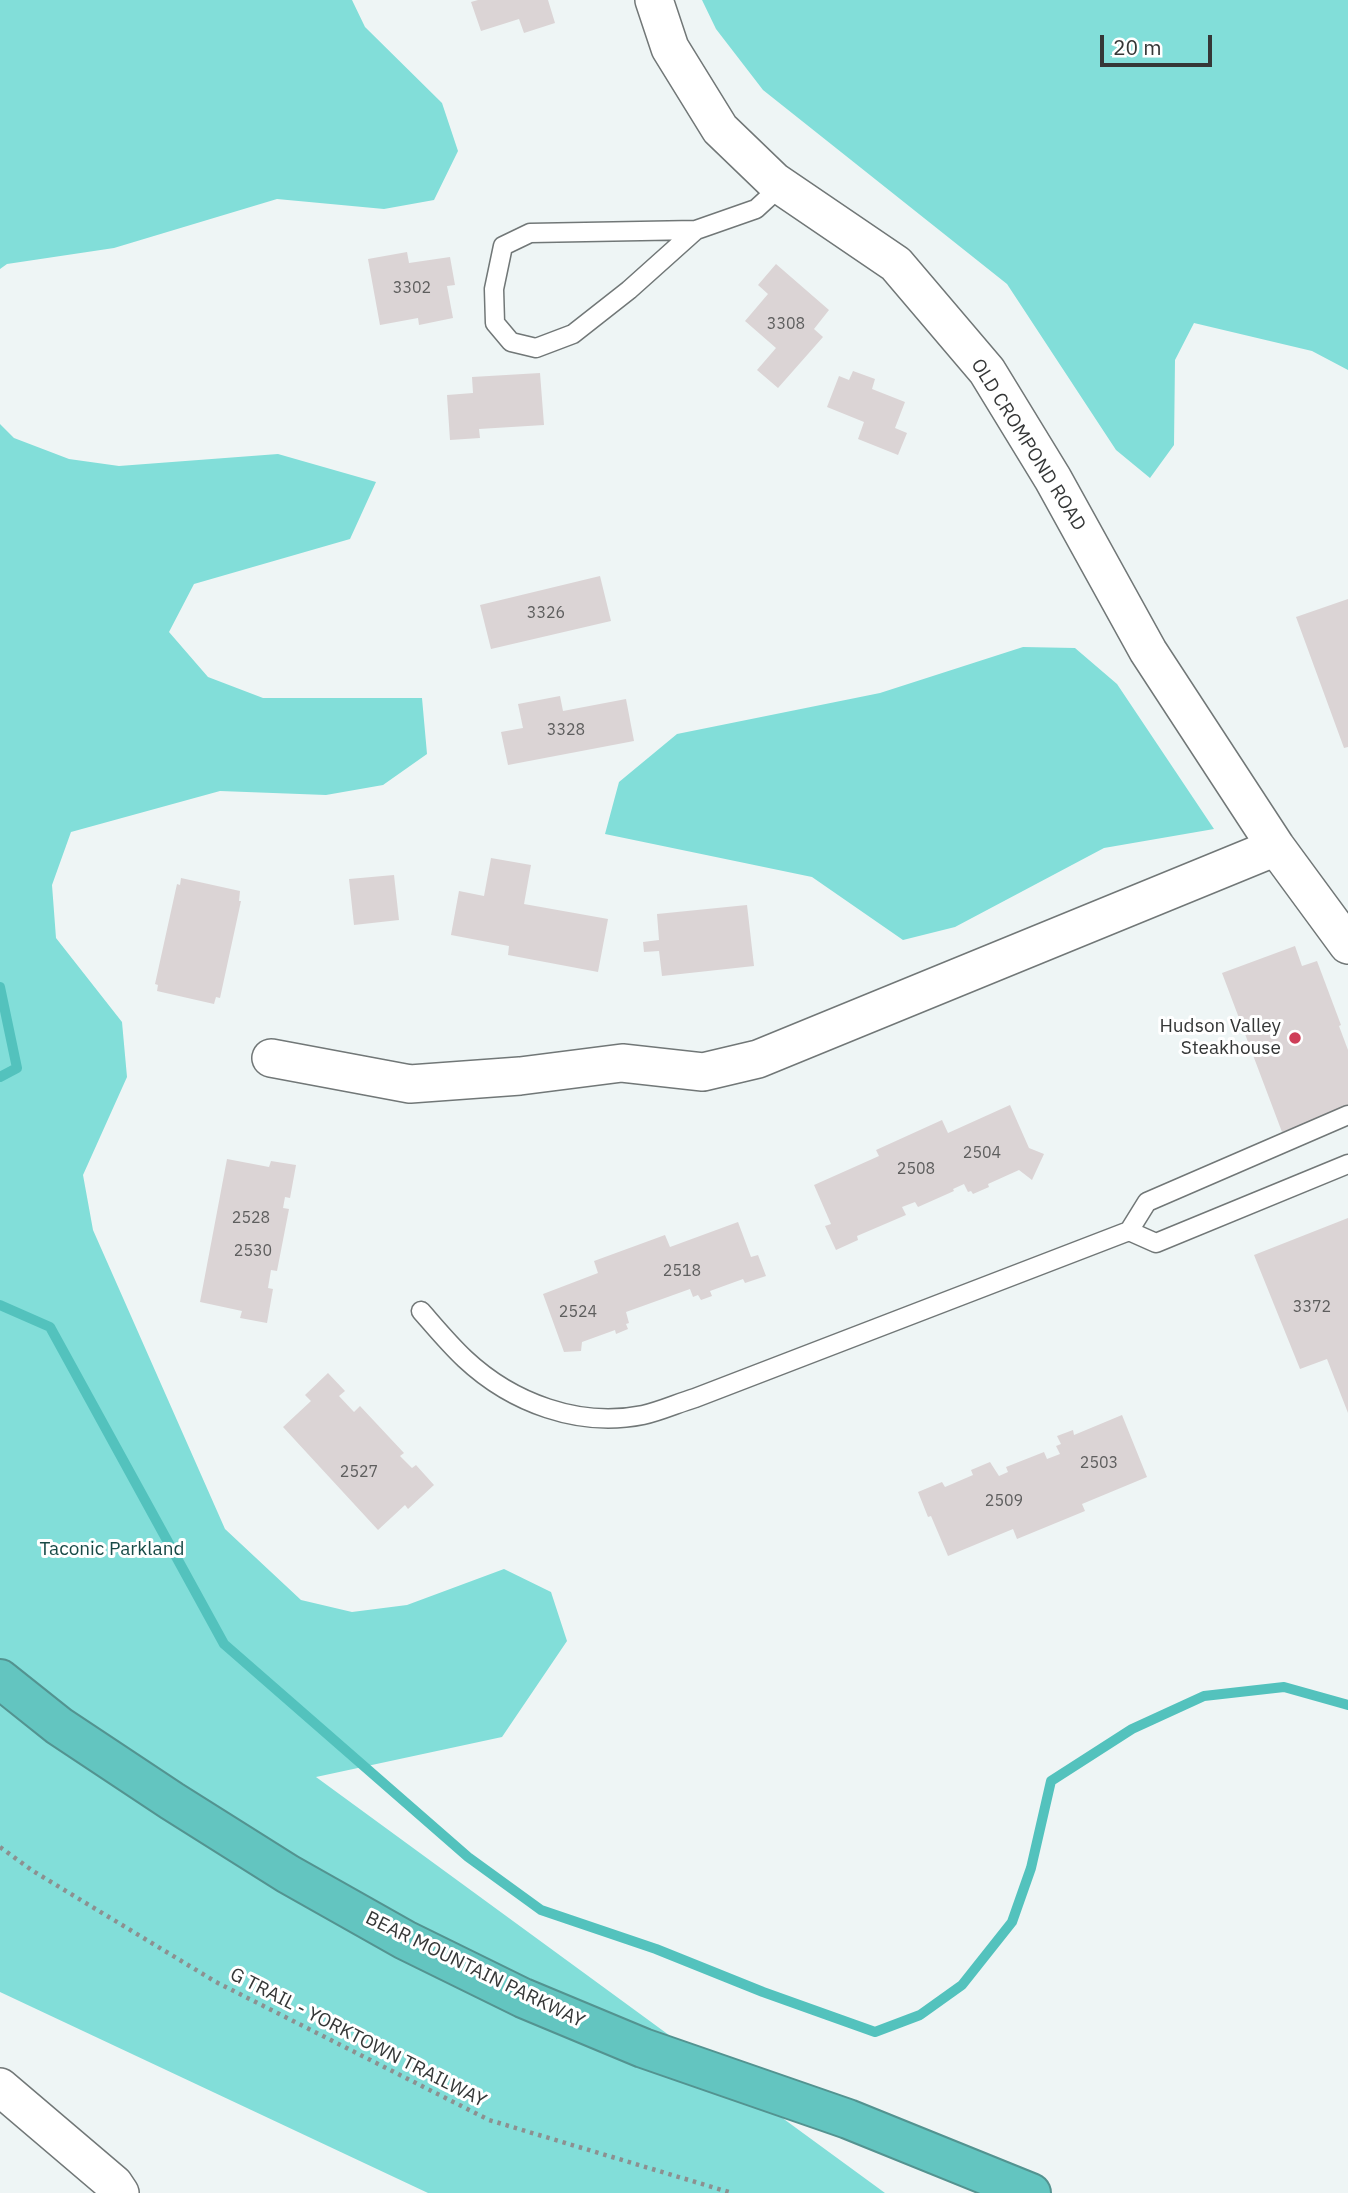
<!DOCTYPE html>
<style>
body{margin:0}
#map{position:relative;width:1348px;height:2193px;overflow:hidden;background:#eef5f5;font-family:"IBM Plex Sans",sans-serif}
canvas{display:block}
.scale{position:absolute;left:1100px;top:35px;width:112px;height:32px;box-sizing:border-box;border:4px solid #353737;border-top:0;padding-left:9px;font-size:21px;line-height:24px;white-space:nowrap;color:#353737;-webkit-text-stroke:5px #fff;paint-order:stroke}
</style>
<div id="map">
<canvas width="1348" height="2193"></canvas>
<div class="scale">20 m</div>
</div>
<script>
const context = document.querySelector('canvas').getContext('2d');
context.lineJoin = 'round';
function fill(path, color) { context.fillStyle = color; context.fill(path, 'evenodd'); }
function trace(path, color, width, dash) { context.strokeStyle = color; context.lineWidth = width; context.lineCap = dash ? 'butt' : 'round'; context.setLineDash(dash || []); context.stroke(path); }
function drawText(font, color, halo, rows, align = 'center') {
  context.font = font + ' "IBM Plex Sans",sans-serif'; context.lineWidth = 6; context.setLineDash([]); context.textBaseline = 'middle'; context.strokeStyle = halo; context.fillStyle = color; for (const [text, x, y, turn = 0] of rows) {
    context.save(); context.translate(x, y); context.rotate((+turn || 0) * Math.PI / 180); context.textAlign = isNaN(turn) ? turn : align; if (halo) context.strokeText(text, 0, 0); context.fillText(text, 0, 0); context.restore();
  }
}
const green = new Path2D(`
 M 0,0 L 352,0 L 365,27 L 442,103 L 458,151 L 434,200 L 384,209 L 277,199 L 114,248 L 7,264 L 0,269 Z
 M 702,0 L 1348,0 L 1348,370 L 1312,351 L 1194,323 L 1175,360 L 1174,445 L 1150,478 L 1116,450 L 1007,284 L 763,90 L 716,29 Z
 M 0,424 L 14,438 L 69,459 L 119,466 L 278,454 L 376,482 L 350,539 L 194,584 L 169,632 L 208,677 L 263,698 L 422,698 L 427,754 L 383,785 L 326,795 L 220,791 L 71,832 L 52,885 L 56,938 L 122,1022 L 127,1077 L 83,1175 L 93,1230 L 225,1529 L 301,1600 L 352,1612 L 407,1605 L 504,1569 L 551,1592 L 567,1641 L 502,1737 L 316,1777 L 885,2193 L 428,2193 L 0,1992 Z
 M 1023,647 L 1075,648 L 1117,684 L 1214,829 L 1104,848 L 955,927 L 903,940 L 812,877 L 605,834 L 619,782 L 677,734 L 880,693 Z`);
const stream = new Path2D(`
 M 0,987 L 17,1068 L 0,1077
 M 0,1305 L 50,1327 L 224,1644 L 468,1857 L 541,1910 L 656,1949 L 763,1992 L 875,2032 L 920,2015 L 962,1985 L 1012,1922 L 1031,1868 L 1051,1781 L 1132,1729 L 1204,1696 L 1284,1687 L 1348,1705`);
const building = new Path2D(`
 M 478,0 L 548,0 L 555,23 L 524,33 L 519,19 L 481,31 L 471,2 Z
 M 407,252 L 409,263 L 450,257 L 455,285 L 447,286 L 453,318 L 419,325 L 418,318 L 380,325 L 368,259 Z
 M 776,264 L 829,310 L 814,329 L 823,337 L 778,388 L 757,370 L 776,348 L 745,321 L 768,294 L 758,285 Z
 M 853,371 L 875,379 L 872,389 L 905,402 L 895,428 L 907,433 L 898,455 L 858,439 L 864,422 L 827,407 L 839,376 L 849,380 Z
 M 540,373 L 544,425 L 479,429 L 480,438 L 450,440 L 447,395 L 473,393 L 472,377 Z
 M 600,576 L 611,621 L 491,649 L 480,605 Z
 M 1348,599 L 1348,747 L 1344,748 L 1296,617 Z
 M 560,696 L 563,711 L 626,699 L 634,741 L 508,765 L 501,732 L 523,728 L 518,704 Z
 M 491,858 L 531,865 L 524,904 L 608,919 L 598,972 L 508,955 L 509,946 L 451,935 L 459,891 L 484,896 Z
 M 394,875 L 399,920 L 354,925 L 349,879 Z
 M 181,878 L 240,891 L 239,901 L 241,901 L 220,998 L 216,997 L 214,1004 L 157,991 L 158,985 L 155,984 L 177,884 L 180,885 Z
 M 747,905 L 754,966 L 662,976 L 659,951 L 644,952 L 643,942 L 659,940 L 657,914 Z
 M 1295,946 L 1302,966 L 1317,961 L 1341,1025 L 1339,1026 L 1348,1050 L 1348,1107 L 1282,1132 L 1222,973 Z
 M 1010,1105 L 1029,1148 L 1044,1154 L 1032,1180 L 1019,1170 L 988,1184 L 989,1187 L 973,1194 L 971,1191 L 968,1192 L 964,1184 L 953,1189 L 954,1191 L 918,1207 L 915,1202 L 902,1207 L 906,1215 L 857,1236 L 858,1240 L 836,1250 L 825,1226 L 831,1224 L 814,1185 L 879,1156 L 876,1150 L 942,1120 L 948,1133 Z
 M 227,1159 L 269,1167 L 271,1161 L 296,1165 L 290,1198 L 285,1197 L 283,1208 L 289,1209 L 277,1271 L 271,1270 L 268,1288 L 273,1289 L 267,1323 L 240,1318 L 242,1311 L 200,1302 Z
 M 1348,1218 L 1348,1413 L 1327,1359 L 1300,1369 L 1254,1255 Z
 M 738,1222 L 751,1257 L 758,1255 L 766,1276 L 745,1283 L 743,1279 L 710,1291 L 712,1296 L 701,1300 L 698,1295 L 693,1297 L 690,1289 L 626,1312 L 629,1323 L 626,1324 L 628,1329 L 616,1334 L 615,1330 L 582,1342 L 581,1351 L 564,1352 L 543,1294 L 598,1273 L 594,1261 L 665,1235 L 670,1247 Z
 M 328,1373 L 345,1391 L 339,1396 L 354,1412 L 360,1406 L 404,1453 L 400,1456 L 412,1468 L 416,1465 L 434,1485 L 408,1509 L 405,1505 L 378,1530 L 283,1427 L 311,1401 L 305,1395 Z
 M 1122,1415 L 1147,1477 L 1082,1504 L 1085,1511 L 1017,1539 L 1013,1529 L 948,1556 L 931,1516 L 928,1517 L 918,1492 L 942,1482 L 945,1487 L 973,1475 L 971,1470 L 990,1462 L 999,1476 L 1008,1472 L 1006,1467 L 1044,1452 L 1047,1459 L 1060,1454 L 1056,1446 L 1061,1444 L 1057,1436 L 1073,1430 L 1074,1435 Z`);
const path = new Path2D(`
 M 0,1847 L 33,1871 L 216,1982 L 489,2120 L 732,2193`);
const lane = new Path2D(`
 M 696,230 L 530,233 L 503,246 L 494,289 L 495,323 L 511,342 L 536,348 L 573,334 L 629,290 L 696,230 L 756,209 L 781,186
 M 1129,1231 L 1156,1243 L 1348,1164
 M 421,1311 C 435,1327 449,1344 465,1359 C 512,1403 579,1428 643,1415 C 661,1411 678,1403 695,1398 L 1129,1231 L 1147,1202 L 1348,1115`);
const street = new Path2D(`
 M 654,0 L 670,48 L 720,129 L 774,181 L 896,264 L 987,371 L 1053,479 L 1148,651 L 1276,847 L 1348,945
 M 271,1058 L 410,1084 L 520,1076 L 622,1063 L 703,1072 L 758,1059 L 1276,847
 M 0,2087 L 114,2184 L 120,2193`);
const highway = new Path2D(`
 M 0,1679 L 59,1726 L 172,1801 L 288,1874 L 405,1940 L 523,1998 L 643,2048 L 848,2119 L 1031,2193`);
const markers = [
 [1295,1038,7,"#ce3e58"]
];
const numberNames = [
 ["3302",412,288],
 ["3308",786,324],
 ["3326",546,613],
 ["3328",566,730],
 ["2504",982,1153],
 ["2508",916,1169],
 ["2528",251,1218],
 ["2530",253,1251],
 ["2518",682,1271],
 ["3372",1312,1307],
 ["2524",578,1312],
 ["2503",1099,1463],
 ["2527",359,1472],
 ["2509",1004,1501]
];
const streetNames = [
 ["OLD CROMPOND ROAD",1028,445,58],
 ["BEAR MOUNTAIN PARKWAY",475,1970,26],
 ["G TRAIL - YORKTOWN TRAILWAY",358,2038,27]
];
const poiNames = [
 ["Hudson Valley",1281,1027],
 ["Steakhouse",1281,1049]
];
const parkNames = [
 ["Taconic Parkland",112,1550]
];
fill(green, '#82ded9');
trace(stream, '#53c2bd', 10);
fill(building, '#dbd4d5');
trace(lane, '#717777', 21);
trace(street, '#717777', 40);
trace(highway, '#539390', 42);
trace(path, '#8c9090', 4.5, [3.5, 5]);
trace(lane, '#fff', 18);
trace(street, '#fff', 37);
trace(highway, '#63c5c0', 38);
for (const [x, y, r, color] of markers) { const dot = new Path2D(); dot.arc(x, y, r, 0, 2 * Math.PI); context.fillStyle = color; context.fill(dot); trace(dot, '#fff', 2.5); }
drawText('16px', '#5e5e5e', null, numberNames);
drawText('19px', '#353737', '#fff', streetNames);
drawText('19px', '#353737', '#fff', poiNames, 'right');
drawText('19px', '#184a47', '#fff', parkNames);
</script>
